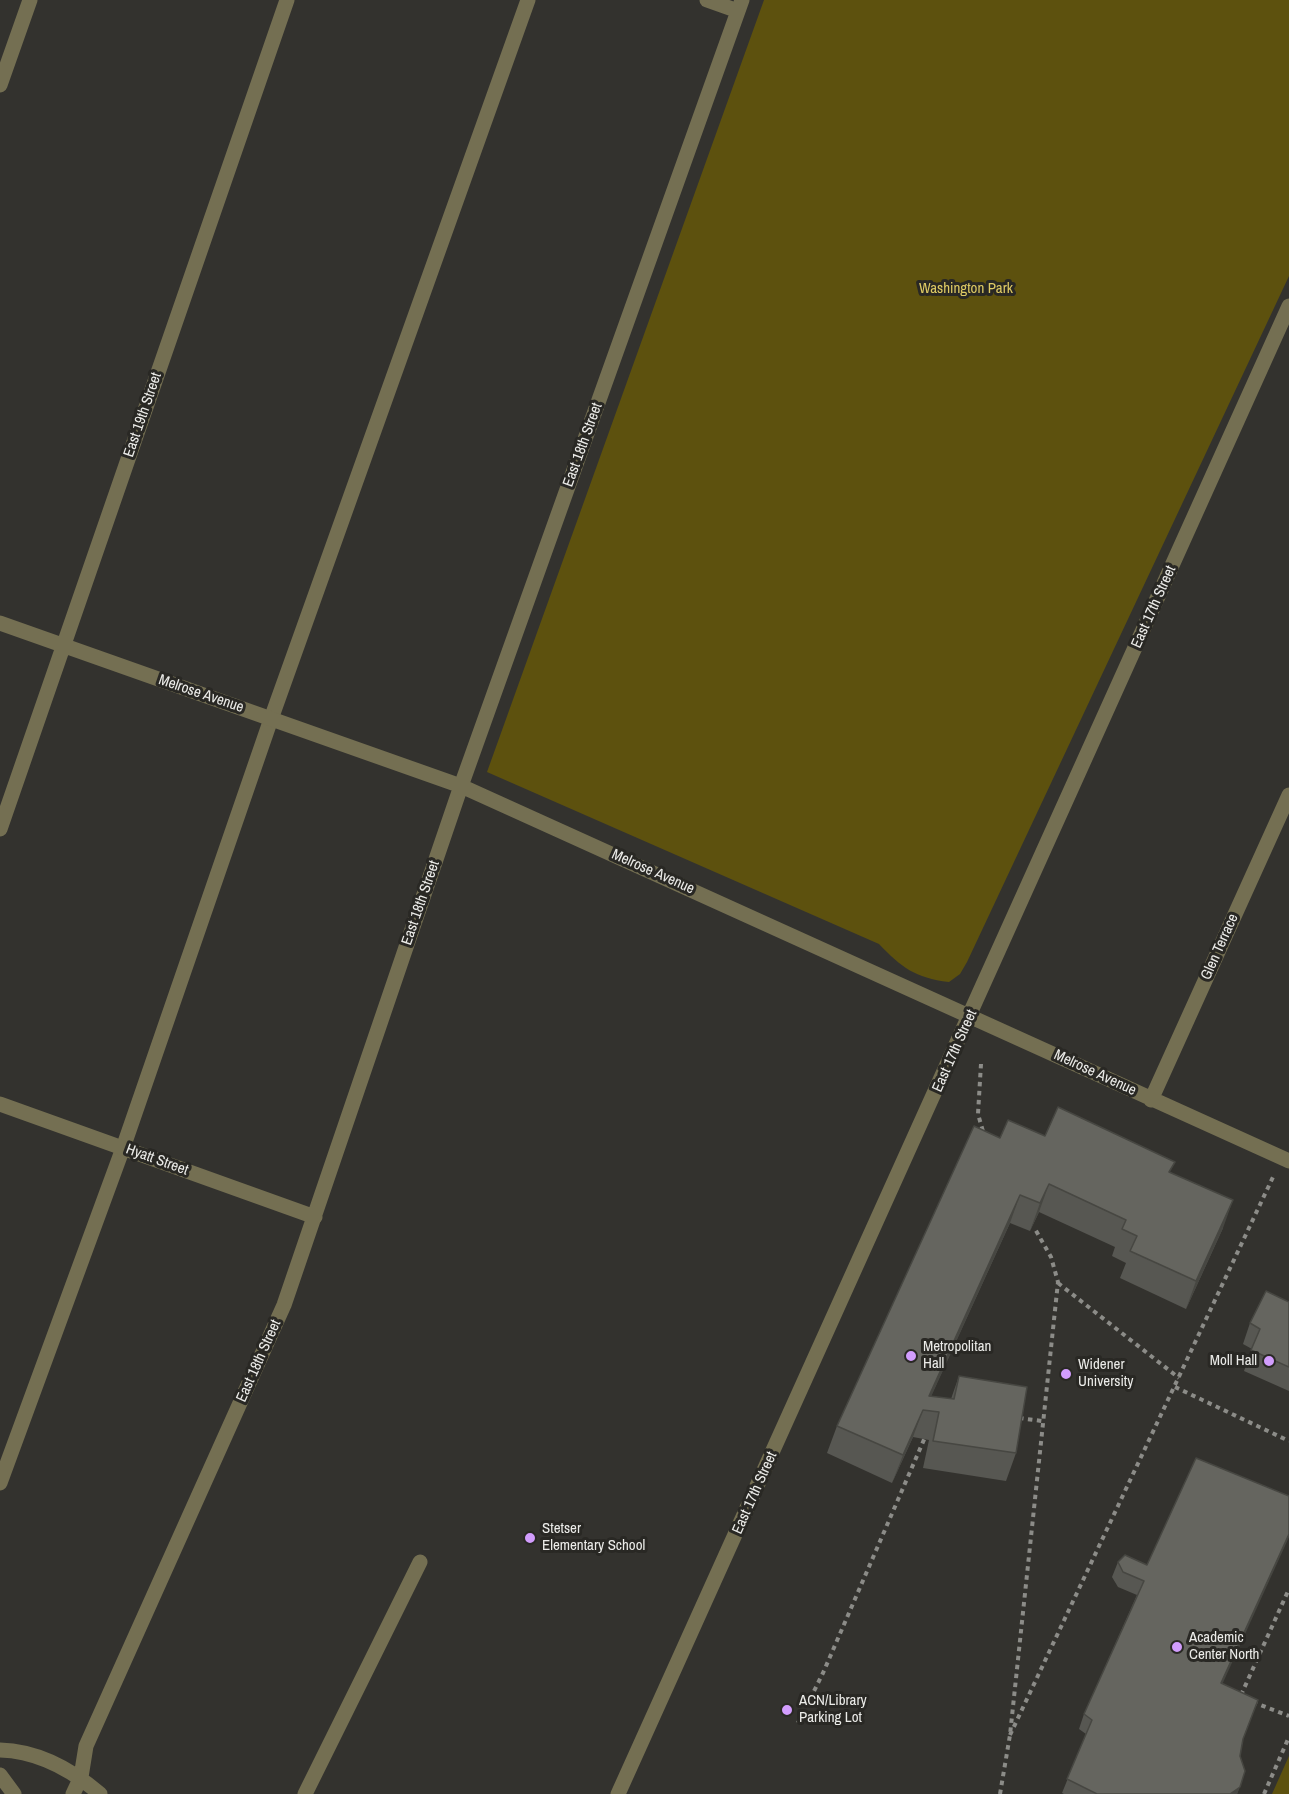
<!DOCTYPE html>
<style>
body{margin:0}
canvas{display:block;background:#33322e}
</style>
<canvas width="1289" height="1794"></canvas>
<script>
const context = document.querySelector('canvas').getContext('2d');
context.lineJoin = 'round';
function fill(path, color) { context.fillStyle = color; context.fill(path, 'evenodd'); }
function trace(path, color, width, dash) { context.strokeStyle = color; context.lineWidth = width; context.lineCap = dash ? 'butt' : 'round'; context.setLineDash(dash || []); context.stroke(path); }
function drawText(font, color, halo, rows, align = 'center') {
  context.font = font + ' "Archivo Narrow",sans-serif'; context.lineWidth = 6; context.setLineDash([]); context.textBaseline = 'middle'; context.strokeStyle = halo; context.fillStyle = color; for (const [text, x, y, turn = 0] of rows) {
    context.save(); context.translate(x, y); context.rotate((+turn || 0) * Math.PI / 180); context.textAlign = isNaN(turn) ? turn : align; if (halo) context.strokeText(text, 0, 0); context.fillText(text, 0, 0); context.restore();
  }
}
const green = new Path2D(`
 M 764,0 L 1289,0 L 1289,276 L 967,962 L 960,974 L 949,982 C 915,978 901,967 879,944 L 487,772 Z
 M 1289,1756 L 1289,1794 L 1272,1794 Z`);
const path = new Path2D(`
 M 981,1064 L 978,1114 L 984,1135
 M 1058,1283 L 1179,1378
 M 1175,1387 L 1289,1441
 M 1019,1418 L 1042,1421
 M 1241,1695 L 1289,1589
 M 1253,1702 L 1289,1716
 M 798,1723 L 823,1673 L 926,1435
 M 1010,1735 L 1273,1177
 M 1000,1794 L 1010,1735 L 1058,1282 L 1051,1257 L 1035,1229
 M 1264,1794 L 1289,1737`);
const service = new Path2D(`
 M 0,85 L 30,0
 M 0,1483 L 123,1148 L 271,719 L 528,0
 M 305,1794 L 420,1562`);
const minor = new Path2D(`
 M 707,0 L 738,11
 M 0,623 L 461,786 L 1289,1161
 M 0,829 L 287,0
 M 1151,1100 L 1289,795
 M 0,1104 L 315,1217
 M 0,1750 C 37,1751 72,1770 100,1794
 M 73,1794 L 81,1777 L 86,1746 L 284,1305 L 461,786 L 742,0
 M 618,1794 L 1289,306`);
const tertiary = new Path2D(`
 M 0,1775 L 14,1794`);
const wall = new Path2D(`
 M 1045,1136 L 1171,1173 L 1223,1228 L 1186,1309 L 1120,1278 L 1126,1263 L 1112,1256 L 1115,1247 L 1039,1212 L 1030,1231 L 1010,1223 L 931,1396 L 951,1399 L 959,1376 L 1016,1453 L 1006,1481 L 923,1468 L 929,1440 L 913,1437 L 892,1483 L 827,1453 L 837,1426 L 1000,1138 Z
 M 1289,1302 L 1289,1391 L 1244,1371 L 1252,1349 L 1243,1344 L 1250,1323 Z
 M 1125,1555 L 1222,1684 L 1243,1740 L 1240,1756 L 1245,1771 L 1237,1794 L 1064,1794 L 1062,1793 L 1086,1734 L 1079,1729 L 1084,1714 L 1137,1595 L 1118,1587 L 1112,1577 L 1118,1562 Z`);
const shadedWall = new Path2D(`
 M 1049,1184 L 1039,1212 L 1030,1231 L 1040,1203 Z
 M 1020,1195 L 1010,1223 L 925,1410 L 929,1396 Z
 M 1233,1200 L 1223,1228 L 1186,1309 L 1196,1281 Z
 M 923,1410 L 913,1437 L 892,1483 L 903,1455 Z
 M 1289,1534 L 1289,1537 L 1216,1698 L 1221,1683 Z
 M 1240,1787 L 1237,1794 L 1230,1794 Z`);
const building = new Path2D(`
 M 1058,1107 L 1175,1162 L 1169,1172 L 1233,1200 L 1196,1281 L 1130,1251 L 1137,1236 L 1122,1229 L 1126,1220 L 1049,1184 L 1040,1203 L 1020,1195 L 929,1396 L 954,1399 L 959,1376 L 1027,1387 L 1016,1453 L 933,1441 L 939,1412 L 923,1410 L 903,1455 L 837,1426 L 974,1126 L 1000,1138 L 1008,1120 L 1045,1136 Z
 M 1266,1291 L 1289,1302 L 1289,1367 L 1251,1350 L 1260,1329 L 1250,1323 Z
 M 1196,1458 L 1289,1496 L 1289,1534 L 1221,1683 L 1258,1700 L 1243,1739 L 1240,1756 L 1245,1771 L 1240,1787 L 1230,1794 L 1097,1794 L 1067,1779 L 1092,1720 L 1084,1714 L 1144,1581 L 1123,1572 L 1118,1562 L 1125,1555 L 1147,1565 Z`);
const markers = [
 [911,1356,6,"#d29dfd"],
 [1269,1361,6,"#d29dfd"],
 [1066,1374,6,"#d29dfd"],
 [530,1538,6,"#d29dfd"],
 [1177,1647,6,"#d29dfd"],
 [787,1710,6,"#d29dfd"]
];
const parkNames = [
 ["Washington Park",966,289]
];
const streetNames = [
 ["East 19th Street",143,415,-71],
 ["East 18th Street",583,445,-70],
 ["East 17th Street",1154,607,-66],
 ["Melrose Avenue",201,694,19],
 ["Melrose Avenue",653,872,24],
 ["East 18th Street",421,903,-71],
 ["Glen Terrace",1220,947,-66],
 ["East 17th Street",955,1051,-66],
 ["Melrose Avenue",1095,1073,25],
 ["Hyatt Street",157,1160,20],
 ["East 18th Street",259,1361,-66],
 ["East 17th Street",755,1493,-66]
];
const poiNames = [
 ["Metropolitan",923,1347],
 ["Hall",923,1364],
 ["Moll Hall",1257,1361,"right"],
 ["Widener",1078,1365],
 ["University",1078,1382],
 ["Stetser",542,1529],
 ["Elementary School",542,1546],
 ["Academic",1189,1638],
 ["Center North",1189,1655],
 ["ACN/Library",799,1701],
 ["Parking Lot",799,1718]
];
fill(green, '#5d510e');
trace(path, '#8c8c88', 4, [4.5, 4.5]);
trace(service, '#746f52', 15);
trace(minor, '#746f52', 15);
trace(tertiary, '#746f52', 15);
fill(wall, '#575752');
fill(shadedWall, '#474742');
fill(building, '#65655f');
trace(building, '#474742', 1.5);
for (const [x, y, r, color] of markers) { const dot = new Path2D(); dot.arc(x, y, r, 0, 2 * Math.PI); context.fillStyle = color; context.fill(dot); trace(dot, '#292824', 2); }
drawText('15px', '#deca64', '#292824', parkNames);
drawText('15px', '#ecece9', '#292824', streetNames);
drawText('15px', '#ecece9', '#292824', poiNames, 'left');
</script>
